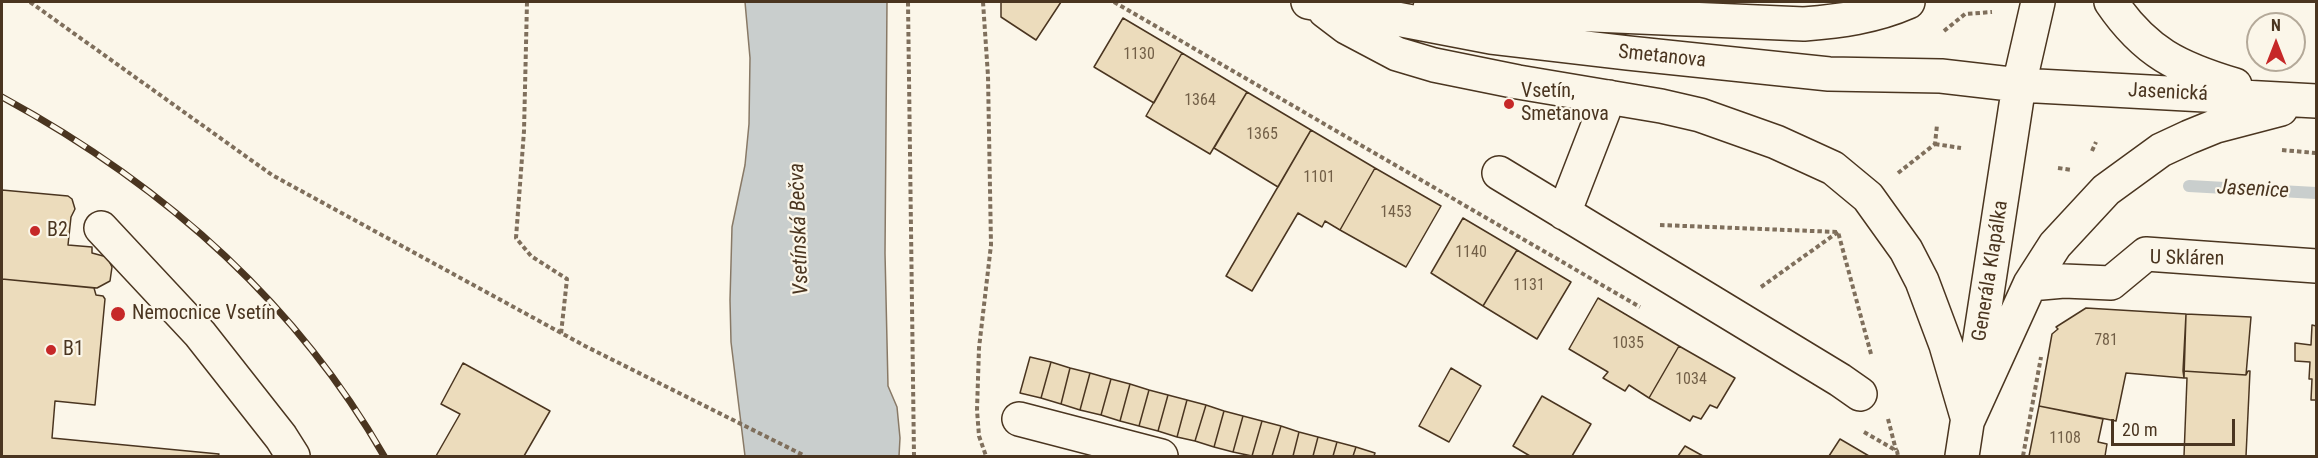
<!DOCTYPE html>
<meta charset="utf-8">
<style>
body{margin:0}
#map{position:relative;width:2318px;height:458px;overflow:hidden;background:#fbf6e9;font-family:"Roboto Condensed",sans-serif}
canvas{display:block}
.frame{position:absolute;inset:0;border:3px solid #4a3520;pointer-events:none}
.north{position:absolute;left:2246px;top:12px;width:60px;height:60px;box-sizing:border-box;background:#fbf6e9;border:2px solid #b4a999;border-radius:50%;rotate:0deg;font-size:16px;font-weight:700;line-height:24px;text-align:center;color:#4a3520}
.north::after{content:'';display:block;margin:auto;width:21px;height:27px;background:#c62828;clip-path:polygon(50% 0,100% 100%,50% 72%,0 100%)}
.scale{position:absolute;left:2111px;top:419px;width:124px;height:27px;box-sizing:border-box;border:3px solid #4a3520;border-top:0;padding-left:8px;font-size:18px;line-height:21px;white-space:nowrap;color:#4a3520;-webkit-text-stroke:4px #fbf6e9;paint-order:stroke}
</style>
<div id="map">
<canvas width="2318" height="458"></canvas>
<div class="frame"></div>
<div class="north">N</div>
<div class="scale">20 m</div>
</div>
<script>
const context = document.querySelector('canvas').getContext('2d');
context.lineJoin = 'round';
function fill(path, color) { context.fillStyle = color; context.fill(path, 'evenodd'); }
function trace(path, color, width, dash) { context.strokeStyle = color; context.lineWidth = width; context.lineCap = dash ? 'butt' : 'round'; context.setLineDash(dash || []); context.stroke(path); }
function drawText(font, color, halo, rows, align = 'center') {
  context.font = font + ' "Roboto Condensed",sans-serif'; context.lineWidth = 4.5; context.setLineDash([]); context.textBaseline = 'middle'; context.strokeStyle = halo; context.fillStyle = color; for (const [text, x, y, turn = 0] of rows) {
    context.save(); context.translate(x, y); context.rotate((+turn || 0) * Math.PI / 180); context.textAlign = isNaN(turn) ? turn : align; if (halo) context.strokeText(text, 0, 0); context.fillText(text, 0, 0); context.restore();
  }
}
const water = new Path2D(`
 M 745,2 L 887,2 L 885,253 L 888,386 L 897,407 L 900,438 L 899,456 L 745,456 L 731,342 L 730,300 L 732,227 L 745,165 L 749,124 L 750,58 Z`);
const stream = new Path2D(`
 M 2189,186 L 2316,193`);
const building = new Path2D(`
 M 1001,2 L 1061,2 L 1036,40 L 1001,17 Z
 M 1123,18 L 1182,53 L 1154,103 L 1094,67 Z
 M 1182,53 L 1247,92 L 1210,154 L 1146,116 Z
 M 1247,92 L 1311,130 L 1278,187 L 1214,148 Z
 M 1311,130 L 1375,168 L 1340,230 L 1325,221 L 1322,227 L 1298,213 L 1252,291 L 1226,276 Z
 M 1375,168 L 1441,206 L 1406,267 L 1340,230 Z
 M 2,190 L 68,196 L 72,199 L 75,209 L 71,217 L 68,245 L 92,247 L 92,253 L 107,257 L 112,267 L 110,281 L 97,288 L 2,279 Z
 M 1463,218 L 1517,250 L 1483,306 L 1431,273 Z
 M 1517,250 L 1571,282 L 1537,339 L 1483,306 Z
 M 2,279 L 94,288 L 96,295 L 103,296 L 105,299 L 95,405 L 55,401 L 52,438 L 219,454 L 218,456 L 2,456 Z
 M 1598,298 L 1679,346 L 1649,398 L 1629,385 L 1625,391 L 1603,378 L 1608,372 L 1569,349 Z
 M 2086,308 L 2186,314 L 2184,378 L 2126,373 L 2116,421 L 2039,406 L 2052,334 L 2058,329 L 2056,327 Z
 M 2186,314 L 2251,317 L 2246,375 L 2183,371 Z
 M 2312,325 L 2316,326 L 2316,400 L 2311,400 L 2312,379 L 2309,379 L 2310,362 L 2295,361 L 2295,343 L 2311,345 Z
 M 1679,346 L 1735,378 L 1717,408 L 1710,405 L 1701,419 L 1693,416 L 1690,421 L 1649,398 Z
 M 1030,357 L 1051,362 L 1041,398 L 1020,393 Z
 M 1051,362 L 1070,368 L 1061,404 L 1041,398 Z
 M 463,363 L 550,411 L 524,456 L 436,456 L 460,414 L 441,404 Z
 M 1070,368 L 1090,373 L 1080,410 L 1061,404 Z
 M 1451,368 L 1481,386 L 1449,442 L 1419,426 Z
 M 2183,371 L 2246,375 L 2248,371 L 2250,371 L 2246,456 L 2184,456 L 2187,378 L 2184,378 Z
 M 1090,373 L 1111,379 L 1101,415 L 1080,410 Z
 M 1111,379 L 1130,384 L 1120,421 L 1101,415 Z
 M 1130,384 L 1149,390 L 1139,426 L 1120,421 Z
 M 1149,390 L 1168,395 L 1158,431 L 1139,426 Z
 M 1168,395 L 1187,400 L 1177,437 L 1158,431 Z
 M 1542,396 L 1591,424 L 1572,456 L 1530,456 L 1513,446 Z
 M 1187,400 L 1206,405 L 1195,441 L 1177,437 Z
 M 1206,405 L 1224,411 L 1214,447 L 1195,441 Z
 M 2039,406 L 2103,419 L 2098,442 L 2107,444 L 2105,456 L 2029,456 Z
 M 1224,411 L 1243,416 L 1233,452 L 1214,447 Z
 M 1243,416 L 1262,421 L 1252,456 L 1233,452 Z
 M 1262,421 L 1281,426 L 1272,456 L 1252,456 Z
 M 1281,426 L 1299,432 L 1293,456 L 1272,456 Z
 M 1299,432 L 1318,437 L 1313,456 L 1293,456 Z
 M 1318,437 L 1337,442 L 1333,456 L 1313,456 Z
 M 1840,439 L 1869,456 L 1829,456 Z
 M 1337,442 L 1356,447 L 1353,456 L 1333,456 Z
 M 1685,446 L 1703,456 L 1678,456 Z
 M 1356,447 L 1375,453 L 1374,456 L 1353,456 Z`);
const path = new Path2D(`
 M 30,2 L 272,175 L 585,346 L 805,456
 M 527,2 L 524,131 L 516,238 L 531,256 L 567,279 L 561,334
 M 908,2 L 914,456
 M 983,2 L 988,76 L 991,245 L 979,348 L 977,410 L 979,436 L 986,456
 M 1114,2 L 1640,307
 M 1944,31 L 1965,14 L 1992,12
 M 1935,144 L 1961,148
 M 2282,150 L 2316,153
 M 2092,151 L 2096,142
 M 2058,168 L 2072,170
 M 1898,173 L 1935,144 L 1937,125
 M 1660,225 L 1838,232 L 1871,354
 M 1761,287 L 1838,232
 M 1888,419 L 1896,450
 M 1864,432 L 1897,451 L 1898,456
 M 2023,456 L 2041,357`);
const minor = new Path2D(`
 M 1308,2 L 1491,37 L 1628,53 L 1829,74 L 1941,76 L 2019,85 L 2316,101
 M 2111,2 C 2145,52 2178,68 2235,85
 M 1430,8 L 1804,24 C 1840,21 1874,17 1908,2
 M 1325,11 L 1346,27 L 1397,54 L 1434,65 L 1518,82 L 1661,106 L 1700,115 L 1776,142 L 1833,168 L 1868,197 L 1906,250 L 1922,281 L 1946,345 L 1968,420
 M 1499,173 L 1840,380 L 1860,394
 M 1564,213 L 1609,97
 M 101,228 L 200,334 L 281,437 L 293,456
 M 2030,284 L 2064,281 L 2111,283 L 2146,254 L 2316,266
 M 1019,419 L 1161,456
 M 1968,420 L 2030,284 L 2055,245 L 2106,190 L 2161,150 L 2189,137 L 2216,126 L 2281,109
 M 1962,456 L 2019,85 L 2038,2`);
const rail = new Path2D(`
 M 2,97 C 160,183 294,299 384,456`);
const markers = [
 [1509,104,6,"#c62828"],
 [35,231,6,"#c62828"],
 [118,314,8,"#c62828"],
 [51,350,6,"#c62828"]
];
const numberNames = [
 ["1130",1139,55],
 ["1364",1200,101],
 ["1365",1262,135],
 ["1101",1319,178],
 ["1453",1396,213],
 ["1140",1471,253],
 ["1131",1529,286],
 ["781",2106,341],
 ["1035",1628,344],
 ["1034",1691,380],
 ["1108",2065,439]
];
const streetNames = [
 ["Smetanova",1662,57,6],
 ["Jasenická",2168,93,3],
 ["U Skláren",2187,259,1],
 ["Generála Klapálka",1991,271,-81]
];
const poiNames = [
 ["Vsetín,",1521,92],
 ["Smetanova",1521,115],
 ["B2",47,231],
 ["Nemocnice Vsetín",132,314],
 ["B1",63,350]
];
const waterNames = [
 ["Jasenice",2253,190,3],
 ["Vsetínská Bečva",800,229,-92]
];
fill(water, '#c9cecd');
trace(water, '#887966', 1.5);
trace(stream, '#c9cecd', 12);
fill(building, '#ecdcbc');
trace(building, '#4a3520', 1.5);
trace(minor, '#4a3520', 36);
trace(path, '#7f6f5c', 4, [4.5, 3]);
trace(minor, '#fbf6e9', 33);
trace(rail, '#4a3520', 7);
trace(rail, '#fbf6e9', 4.5, [14]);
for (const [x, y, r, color] of markers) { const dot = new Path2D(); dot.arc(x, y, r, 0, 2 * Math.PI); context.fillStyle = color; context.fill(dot); trace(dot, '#fbf6e9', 2); }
drawText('16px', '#725f47', null, numberNames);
drawText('20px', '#4a3520', '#fbf6e9', streetNames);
drawText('20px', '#4a3520', '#fbf6e9', poiNames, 'left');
drawText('italic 21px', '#4a3520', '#fbf6e9', waterNames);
</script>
